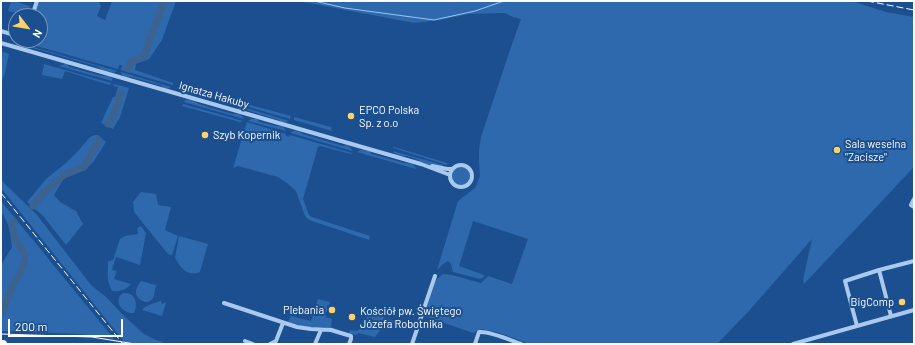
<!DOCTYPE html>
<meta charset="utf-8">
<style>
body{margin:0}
#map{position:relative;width:915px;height:345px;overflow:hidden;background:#1b4f8f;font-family:Barlow,sans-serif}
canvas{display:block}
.frame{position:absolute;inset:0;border:2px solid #fff;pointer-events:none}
.north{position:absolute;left:8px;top:8px;width:40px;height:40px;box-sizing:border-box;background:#1b4f8f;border:1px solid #7695bc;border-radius:50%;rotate:121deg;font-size:11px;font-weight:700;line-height:16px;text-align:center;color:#fff}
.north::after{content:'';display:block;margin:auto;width:14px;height:18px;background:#ffd166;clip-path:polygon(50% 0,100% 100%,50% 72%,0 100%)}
.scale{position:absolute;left:8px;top:319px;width:115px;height:18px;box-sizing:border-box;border:2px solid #fff;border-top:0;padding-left:5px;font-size:12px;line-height:14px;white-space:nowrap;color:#fff;-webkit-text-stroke:3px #1b4f8f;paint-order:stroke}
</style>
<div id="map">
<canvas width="915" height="345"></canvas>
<div class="frame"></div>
<div class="north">N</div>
<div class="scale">200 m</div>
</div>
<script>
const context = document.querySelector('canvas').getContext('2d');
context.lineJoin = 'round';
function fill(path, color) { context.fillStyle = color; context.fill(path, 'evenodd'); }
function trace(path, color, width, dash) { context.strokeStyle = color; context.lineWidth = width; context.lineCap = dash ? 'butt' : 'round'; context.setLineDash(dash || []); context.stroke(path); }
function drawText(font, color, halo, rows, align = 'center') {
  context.font = font + ' Barlow,sans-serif'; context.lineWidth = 4; context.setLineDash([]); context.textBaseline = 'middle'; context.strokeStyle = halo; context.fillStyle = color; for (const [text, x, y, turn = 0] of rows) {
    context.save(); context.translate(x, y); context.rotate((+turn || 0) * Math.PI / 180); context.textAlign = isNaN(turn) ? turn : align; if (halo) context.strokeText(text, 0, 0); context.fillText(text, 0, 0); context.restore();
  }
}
const green = new Path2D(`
 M 11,1 L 14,1 L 30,6 L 27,16 L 8,11 Z
 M 38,1 L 96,1 L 99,2 L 101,6 L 97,16 L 105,20 L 112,1 L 176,1 L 162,40 L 149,59 L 136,64 L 135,70 L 173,83 L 173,85 L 121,70 L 122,65 L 119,65 L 118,69 L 26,43 L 27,40 L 40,40 L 40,16 L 34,16 Z
 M 299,1 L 860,1 L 855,2 L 886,12 L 914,17 L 914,167 L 804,284 L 803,280 L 812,239 L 748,312 L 717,344 L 530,344 C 518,340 491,328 479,330 C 476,331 475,332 473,333 L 424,316 L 436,280 L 443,274 L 452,275 L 481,283 L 488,276 L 512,284 L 528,239 L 473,221 L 459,266 L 484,275 L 484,277 L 480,279 L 453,272 L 451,264 L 448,261 L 442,265 L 437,270 L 458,201 L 475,188 L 478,181 L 480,176 L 479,162 L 479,150 L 481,137 L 511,47 L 521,19 L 513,17 L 505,13 L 469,14 L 439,20 L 414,23 Z
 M 26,45 L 117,71 L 114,73 L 102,70 L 99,67 L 33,48 L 27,49 Z
 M 1,51 L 9,54 L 5,72 L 1,85 Z
 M 44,64 L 111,83 L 110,85 L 65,71 L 62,79 L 42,75 Z
 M 65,64 L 67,64 L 69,67 L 102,76 C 106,76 108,76 112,78 L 112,81 L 59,66 Z
 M 121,72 L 171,87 C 167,90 164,89 161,85 L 131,77 L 125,77 L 122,75 Z
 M 114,84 L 129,88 L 120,117 L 113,129 L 101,123 L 113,97 L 115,97 L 118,87 L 113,86 Z
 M 185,100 C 190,99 196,101 199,104 L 232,114 C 237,113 242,114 244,119 L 184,102 Z
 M 236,101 L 291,116 L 290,119 L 235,103 Z
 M 183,104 L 243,121 L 240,122 L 182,106 Z
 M 236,105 L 289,121 C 285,123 282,123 279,120 L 246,110 L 242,111 L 237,108 Z
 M 294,117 L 331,127 L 332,131 L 294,120 Z
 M 251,119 L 257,119 L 260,122 L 276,126 L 279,126 L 283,127 L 286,131 L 248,121 Z
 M 247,122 L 286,134 L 286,136 L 289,137 L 290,135 L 352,153 L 351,154 L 320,146 L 318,147 L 303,199 L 309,215 L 312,217 L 370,236 L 369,240 L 309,220 L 305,216 L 296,191 L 287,183 L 278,177 L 238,166 L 233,168 Z
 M 293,131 C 297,130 300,132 303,134 L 343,146 L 347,145 L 351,148 L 352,151 L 291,133 Z
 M 95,135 L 98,135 L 106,142 L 94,161 L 85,170 L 65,177 L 54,195 L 60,202 L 76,211 L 83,224 L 66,245 L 43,216 L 27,202 L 46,179 L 66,163 L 78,151 L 90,137 Z
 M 394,147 L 447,163 L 447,165 L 393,148 Z
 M 361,150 L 369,151 L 372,154 L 404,163 C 409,163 415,164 416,169 L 357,152 Z
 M 393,151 L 443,165 L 443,167 C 437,166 429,166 424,163 C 419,160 412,157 406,156 C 401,156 399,156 394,153 Z
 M452 176a9 9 0 1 1 18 0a9 9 0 1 1-18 0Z
 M 1,180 L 37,215 L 91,285 L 106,297 L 125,317 L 144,334 L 156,340 L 163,342 L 164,344 L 126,344 L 1,188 Z
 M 141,192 L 156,194 L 158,205 L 171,207 L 165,230 L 178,236 L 172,255 L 168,254 L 134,212 L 133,202 Z
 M 1,201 L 114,339 L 98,336 L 80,334 L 1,331 L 1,265 L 12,247 L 9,226 L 1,211 Z
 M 141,226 L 146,233 L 140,265 L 116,257 L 112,270 L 117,271 L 114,279 L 131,284 C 126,290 120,292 112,291 C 106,280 108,273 108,261 L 113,260 L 120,239 L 125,236 L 138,234 L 137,228 Z
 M 179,236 L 208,244 L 200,272 C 187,277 181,268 175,258 Z
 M 141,281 L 156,285 C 155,289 155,294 153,298 C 148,307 134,299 136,290 C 137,287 139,284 141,281 Z
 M 123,293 C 124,293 129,293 130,294 C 137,297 137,308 134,313 C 123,314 112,301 123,293 Z
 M 318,299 L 330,302 L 329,305 L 327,305 L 327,308 L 328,308 L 325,315 L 326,315 L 326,317 L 332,319 L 331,327 L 339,330 L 338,330 L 323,327 L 305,327 L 288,322 L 291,316 L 311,321 Z
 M 161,301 L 162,304 L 166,302 L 162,316 L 142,310 C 146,305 154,303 161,301 Z
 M 370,311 L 372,311 L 376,312 L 376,315 L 401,323 L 403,320 L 414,327 L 385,323 L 375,337 L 358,333 L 357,335 L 349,333 L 350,330 C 366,334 364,319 370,311 Z`);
const stream = new Path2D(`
 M 314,1 L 345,8 L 434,20 L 475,11 L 504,1
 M 115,102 L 118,104`);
const river = new Path2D(`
 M 128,69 L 131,61 L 144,57 L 155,25 L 165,1
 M 108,124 L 112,118 L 121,94
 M 33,206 L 44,193 L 64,175 L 84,167 L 99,140
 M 1,314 L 13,285 L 22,269 L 25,259 L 24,253 L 21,247 L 15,239 L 12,226 L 12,224 L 14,222`);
const street = new Path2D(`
 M 32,16 L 37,1
 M 1,31 L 11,34 L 16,34
 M 1,43 L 421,164 L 450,175
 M450 176a11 11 0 1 1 22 0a11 11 0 1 1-22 0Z
 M 432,166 L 447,169 L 452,169
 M 914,199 L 911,205 L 914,207
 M 879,270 L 891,316
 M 224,303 L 297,327 L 311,329 L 331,330 L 351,336 L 351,339 L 349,344
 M 857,326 L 845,281 L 879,270 L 914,261
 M 245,341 L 253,344
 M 270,344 L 276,341 L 283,323
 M 315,344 L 321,330
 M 412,344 L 435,276
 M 475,344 L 479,332 C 490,331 510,340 521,344
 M 793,344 L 914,310`);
const highway = new Path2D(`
 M 1,344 L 3,344`);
const tram = new Path2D(`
 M 1,334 L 92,337 L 135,344`);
const rail = new Path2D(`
 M 867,1 L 914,10
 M 1,193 L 123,344`);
const markers = [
 [351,116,4,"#ffd166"],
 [205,135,4,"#ffd166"],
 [837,150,4,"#ffd166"],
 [902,302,4,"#ffd166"],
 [332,310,4,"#ffd166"],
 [352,317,4,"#ffd166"]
];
const streetNames = [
 ["Ignatza Hakuby",214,95,16]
];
const poiNames = [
 ["EPCO Polska",359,110],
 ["Sp. z o.o",359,123],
 ["Szyb Kopernik",213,135],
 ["Sala weselna",845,144],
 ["\"Zacisze\"",845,157],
 ["BigComp",894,302,"right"],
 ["Plebania",324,310,"right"],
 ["Kościół pw. Świętego",360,311],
 ["Józefa Robotnika",360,324]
];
fill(green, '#2e69ad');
trace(stream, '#9cc4f0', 1);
trace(river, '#3c6290', 7);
trace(street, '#a9c9ee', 4);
trace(highway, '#fff', 8);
trace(tram, '#fff', 1);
trace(rail, '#fff', 1, [7, 3]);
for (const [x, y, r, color] of markers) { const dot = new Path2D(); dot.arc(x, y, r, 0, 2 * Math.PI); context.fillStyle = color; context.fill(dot); trace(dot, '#1b4f8f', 1.5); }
drawText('11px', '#fff', '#1b4f8f', streetNames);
drawText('11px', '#fff', '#1b4f8f', poiNames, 'left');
</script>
